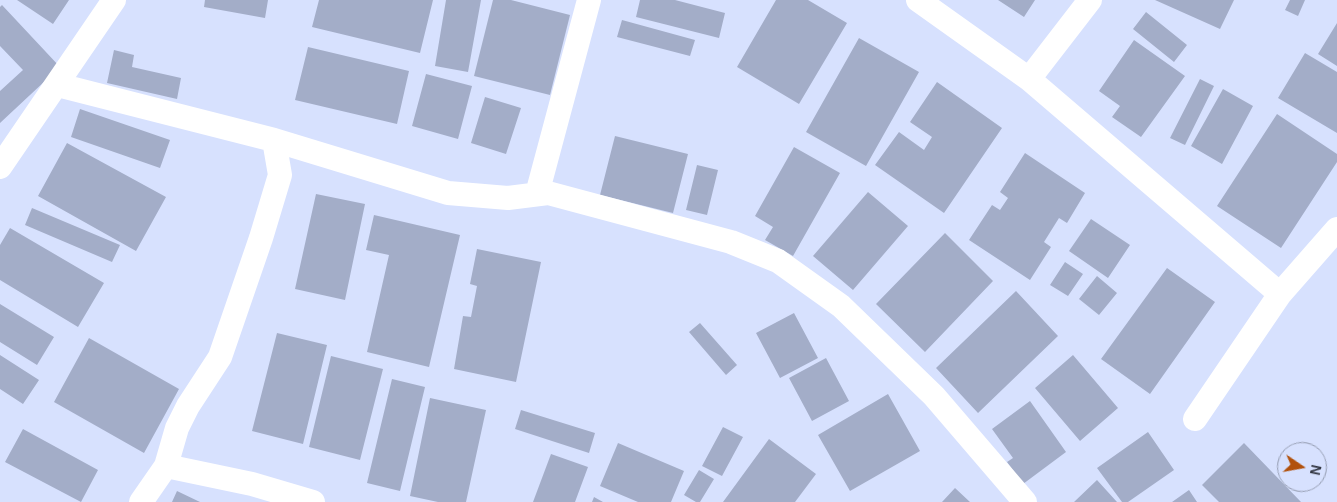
<!DOCTYPE html>
<style>
body{margin:0}
#map{position:relative;width:1337px;height:502px;overflow:hidden;background:#d7e1fe;font-family:Arial,sans-serif}
canvas{display:block}
.north{position:absolute;left:1277px;top:442px;width:50px;height:50px;box-sizing:border-box;background:#d7e1fe;border:1px solid #959db2;border-radius:50%;rotate:102deg;font-size:14px;font-weight:700;line-height:20px;text-align:center;color:#323641}
.north::after{content:'';display:block;margin:auto;width:18px;height:22px;background:#b1510c;clip-path:polygon(50% 0,100% 100%,50% 72%,0 100%)}
</style>
<div id="map">
<canvas width="1337" height="502"></canvas>
<div class="north">N</div>
</div>
<script>
const context = document.querySelector('canvas').getContext('2d');
context.lineJoin = 'round';
function fill(path, color) { context.fillStyle = color; context.fill(path, 'evenodd'); }
function trace(path, color, width, dash) { context.strokeStyle = color; context.lineWidth = width; context.lineCap = dash ? 'butt' : 'round'; context.setLineDash(dash || []); context.stroke(path); }
const building = new Path2D(`
 M 17,0 L 69,0 L 53,24 Z
 M 205,0 L 268,0 L 265,18 L 204,7 Z
 M 319,0 L 433,0 L 420,53 L 312,27 Z
 M 446,0 L 481,0 L 468,72 L 435,66 Z
 M 493,0 L 511,0 L 570,15 L 550,95 L 474,76 Z
 M 640,0 L 675,0 L 725,13 L 719,38 L 636,17 Z
 M 776,0 L 808,0 L 847,23 L 799,104 L 737,67 Z
 M 998,0 L 1035,0 L 1024,17 Z
 M 1155,0 L 1234,0 L 1220,29 Z
 M 1290,0 L 1305,0 L 1298,16 L 1285,10 Z
 M 2,5 L 60,67 L 0,123 L 0,91 L 23,70 L 0,46 L 0,7 Z
 M 1146,12 L 1187,45 L 1174,62 L 1133,29 Z
 M 622,20 L 695,40 L 690,56 L 617,37 Z
 M 1337,23 L 1337,66 L 1318,54 Z
 M 859,38 L 919,72 L 866,166 L 806,132 Z
 M 1134,40 L 1185,76 L 1141,137 L 1112,117 L 1120,106 L 1099,91 Z
 M 308,47 L 409,71 L 397,124 L 295,100 Z
 M 114,50 L 134,55 L 132,67 L 181,78 L 177,99 L 107,83 Z
 M 1305,53 L 1337,72 L 1337,133 L 1278,98 Z
 M 426,74 L 472,86 L 458,139 L 412,126 Z
 M 1200,79 L 1214,86 L 1185,145 L 1170,138 Z
 M 937,82 L 1002,128 L 944,213 L 875,165 L 899,132 L 924,150 L 932,137 L 910,122 Z
 M 1223,89 L 1253,106 L 1222,164 L 1191,146 Z
 M 485,97 L 521,108 L 506,154 L 471,143 Z
 M 80,109 L 170,140 L 160,168 L 71,137 Z
 M 1277,114 L 1337,154 L 1337,162 L 1281,248 L 1217,206 Z
 M 615,136 L 688,154 L 673,213 L 600,195 Z
 M 67,143 L 166,197 L 136,251 L 38,196 Z
 M 794,147 L 840,173 L 793,256 L 765,240 L 773,227 L 755,216 Z
 M 1025,153 L 1085,193 L 1067,223 L 1059,218 L 1044,242 L 1051,247 L 1030,280 L 969,240 L 992,205 L 1000,210 L 1008,198 L 1000,192 Z
 M 697,165 L 718,170 L 707,215 L 686,210 Z
 M 868,192 L 908,226 L 853,290 L 813,256 Z
 M 316,194 L 365,204 L 345,300 L 295,289 Z
 M 32,208 L 120,245 L 112,262 L 25,225 Z
 M 374,215 L 460,235 L 429,367 L 367,352 L 389,255 L 366,250 Z
 M 1091,219 L 1130,245 L 1108,278 L 1069,251 Z
 M 10,228 L 104,283 L 78,327 L 0,280 L 0,245 Z
 M 945,233 L 993,281 L 925,352 L 876,304 Z
 M 477,249 L 541,262 L 516,382 L 454,369 L 463,316 L 471,317 L 477,286 L 470,284 Z
 M 1065,262 L 1083,274 L 1068,296 L 1050,285 Z
 M 1167,268 L 1215,302 L 1150,394 L 1101,359 Z
 M 1097,276 L 1117,293 L 1099,315 L 1079,299 Z
 M 1016,291 L 1058,336 L 978,413 L 936,368 Z
 M 0,304 L 54,337 L 37,365 L 0,342 Z
 M 794,313 L 818,358 L 780,378 L 756,333 Z
 M 700,323 L 737,365 L 726,375 L 689,332 Z
 M 277,333 L 327,345 L 303,444 L 252,431 Z
 M 89,338 L 179,389 L 144,453 L 54,402 Z
 M 0,355 L 39,380 L 23,404 L 0,389 Z
 M 1073,355 L 1118,408 L 1080,441 L 1035,388 Z
 M 331,356 L 383,369 L 360,460 L 309,447 Z
 M 826,358 L 849,401 L 812,421 L 789,378 Z
 M 392,379 L 425,387 L 400,491 L 367,483 Z
 M 888,394 L 920,451 L 850,491 L 818,435 Z
 M 430,398 L 486,410 L 466,502 L 438,502 L 410,496 Z
 M 1030,401 L 1066,452 L 1023,484 L 1007,462 L 1013,458 L 992,429 Z
 M 521,410 L 595,433 L 589,453 L 515,429 Z
 M 723,427 L 743,437 L 722,476 L 702,466 Z
 M 23,429 L 98,470 L 81,502 L 5,462 Z
 M 1148,432 L 1174,470 L 1128,502 L 1122,502 L 1097,468 Z
 M 769,439 L 816,474 L 795,502 L 723,502 Z
 M 618,443 L 684,471 L 671,502 L 638,502 L 600,486 Z
 M 1244,443 L 1301,502 L 1219,502 L 1202,485 Z
 M 551,454 L 588,467 L 575,502 L 533,502 Z
 M 699,470 L 714,479 L 700,502 L 696,502 L 684,495 Z
 M 1097,480 L 1117,502 L 1074,502 Z
 M 955,488 L 970,502 L 942,502 Z
 M 1189,490 L 1197,502 L 1172,502 Z
 M 177,491 L 200,502 L 172,502 Z
 M 594,497 L 603,502 L 592,502 Z`);
const street = new Path2D(`
 M 918,0 L 1029,79 L 1280,294
 M 1029,79 L 1090,0
 M 58,85 L 274,140 L 448,193 L 508,198 L 548,193 L 731,242 L 778,261 L 841,306 L 934,396 L 1025,502
 M 0,167 L 114,0
 M 537,194 L 589,0
 M 1195,419 L 1280,294 L 1337,229
 M 166,466 L 252,484 L 313,502
 M 141,502 L 166,466 L 177,428 L 188,406 L 220,357 L 261,238 L 280,175 L 274,140`);
fill(building, '#a3adc8');
trace(street, '#fff', 24);
</script>
